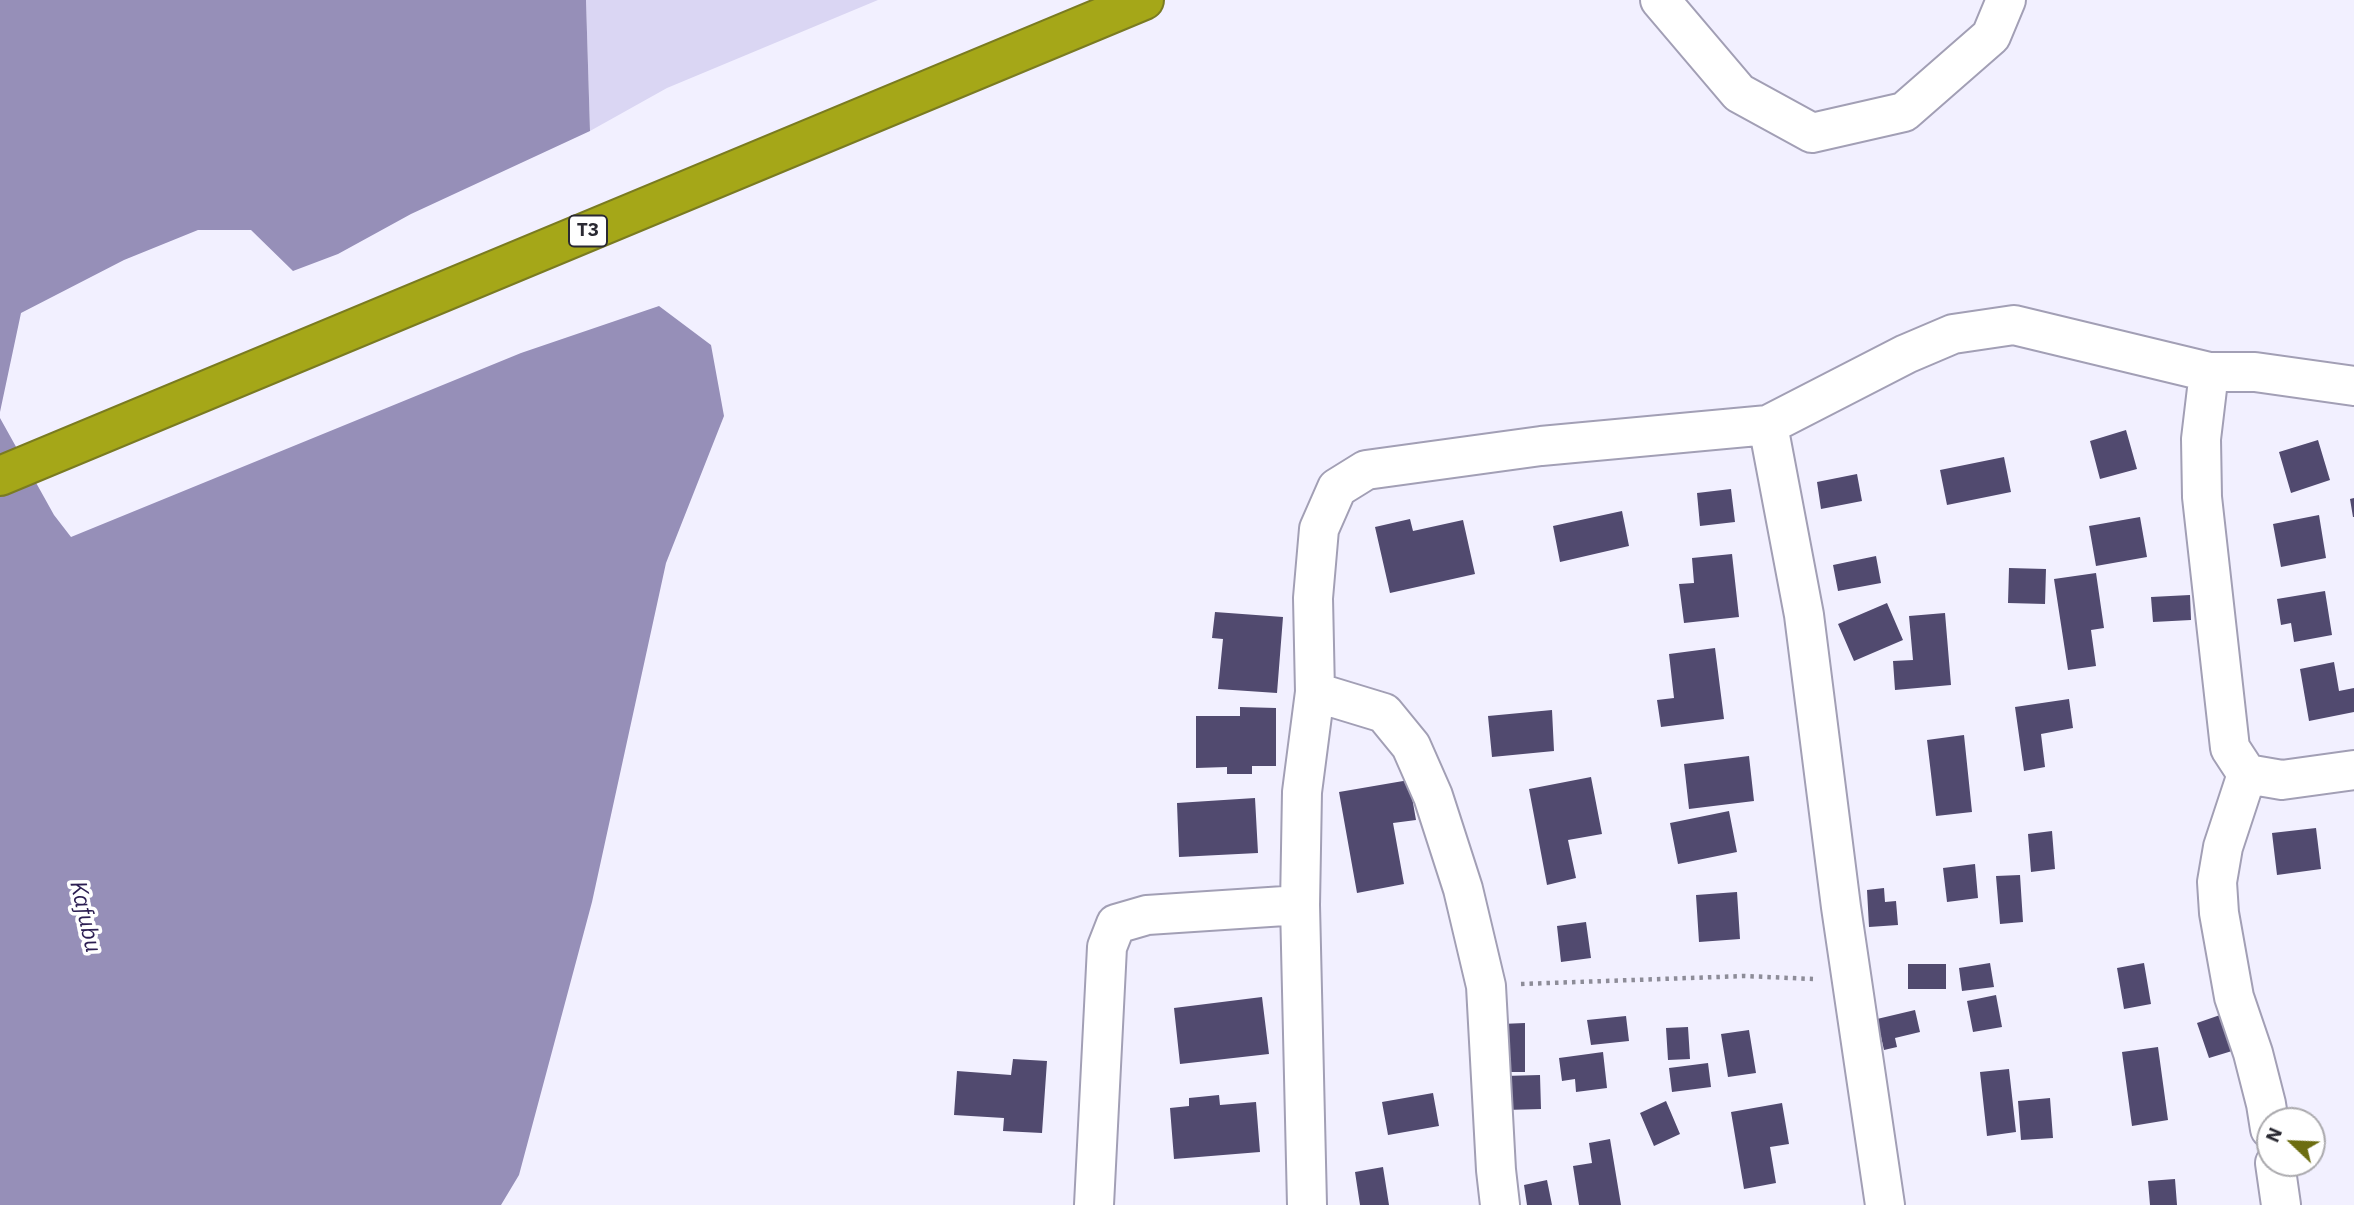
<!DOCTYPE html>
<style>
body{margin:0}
#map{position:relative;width:2354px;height:1205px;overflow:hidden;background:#f2f0ff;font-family:"IBM Plex Sans",sans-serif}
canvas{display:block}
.north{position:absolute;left:2256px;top:1107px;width:70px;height:70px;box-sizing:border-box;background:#fff;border:2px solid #aaa9ad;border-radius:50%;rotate:293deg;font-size:19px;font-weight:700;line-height:28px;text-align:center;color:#2a2932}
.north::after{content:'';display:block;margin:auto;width:24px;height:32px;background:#6c6d10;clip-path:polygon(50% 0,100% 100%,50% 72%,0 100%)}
</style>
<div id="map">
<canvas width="2354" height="1205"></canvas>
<div class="north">N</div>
</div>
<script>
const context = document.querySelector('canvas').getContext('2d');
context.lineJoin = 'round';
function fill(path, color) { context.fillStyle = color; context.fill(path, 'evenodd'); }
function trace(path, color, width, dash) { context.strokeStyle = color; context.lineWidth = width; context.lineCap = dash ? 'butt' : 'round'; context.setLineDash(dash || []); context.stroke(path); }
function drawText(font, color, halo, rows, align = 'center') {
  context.font = font + ' "IBM Plex Sans",sans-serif'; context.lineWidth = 7; context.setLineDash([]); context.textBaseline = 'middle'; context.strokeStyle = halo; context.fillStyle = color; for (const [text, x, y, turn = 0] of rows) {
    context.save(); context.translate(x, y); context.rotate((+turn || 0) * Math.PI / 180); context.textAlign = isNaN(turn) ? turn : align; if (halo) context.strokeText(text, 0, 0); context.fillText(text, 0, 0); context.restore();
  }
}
const green = new Path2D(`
 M 586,0 L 878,0 L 667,88 L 590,131 Z`);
const water = new Path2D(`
 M 0,0 L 586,0 L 590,131 L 411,214 L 338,254 L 293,271 L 251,230 L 198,230 L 124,260 L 21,313 L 0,412 Z
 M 659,306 L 711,345 L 724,416 L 666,563 L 592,902 L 519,1175 L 501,1205 L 0,1205 L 0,418 L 54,515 L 71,537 L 521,353 Z`);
const building = new Path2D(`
 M 2126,430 L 2137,469 L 2100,479 L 2090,441 Z
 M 2318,440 L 2330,480 L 2291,493 L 2279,452 Z
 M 2004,457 L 2011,492 L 1947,505 L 1940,470 Z
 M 1857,474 L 1862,501 L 1821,509 L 1817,482 Z
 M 1731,489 L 1735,522 L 1700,526 L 1697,493 Z
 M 2354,498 L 2354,517 L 2353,517 L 2350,499 Z
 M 1622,511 L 1629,546 L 1560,562 L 1553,526 Z
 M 2319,515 L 2326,558 L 2281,567 L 2273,524 Z
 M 2140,517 L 2147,557 L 2096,566 L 2089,526 Z
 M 1410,519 L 1413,531 L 1463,520 L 1475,574 L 1390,593 L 1375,527 Z
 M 1732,554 L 1739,617 L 1684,623 L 1679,584 L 1694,583 L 1692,558 Z
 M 1876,556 L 1881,583 L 1838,591 L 1833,565 Z
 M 2009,568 L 2046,569 L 2045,604 L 2008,603 Z
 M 2096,573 L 2104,628 L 2091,630 L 2096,666 L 2068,670 L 2054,579 Z
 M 2325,591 L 2332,635 L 2294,642 L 2291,623 L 2281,625 L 2277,599 Z
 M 2190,595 L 2191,620 L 2153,622 L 2151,597 Z
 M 1887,603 L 1903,640 L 1854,661 L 1838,624 Z
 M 1215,612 L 1283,617 L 1277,693 L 1218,689 L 1223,639 L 1212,638 Z
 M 1945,613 L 1951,685 L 1895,690 L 1893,661 L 1913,660 L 1909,616 Z
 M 1715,648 L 1724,719 L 1661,727 L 1657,700 L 1674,698 L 1669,654 Z
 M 2334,662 L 2339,691 L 2354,688 L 2354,712 L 2309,721 L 2300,669 Z
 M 2069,699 L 2073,728 L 2041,734 L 2045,767 L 2024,771 L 2015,707 Z
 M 1240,707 L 1276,708 L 1276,766 L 1252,766 L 1252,774 L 1227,774 L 1227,767 L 1196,768 L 1196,716 L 1240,716 Z
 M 1552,710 L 1554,751 L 1492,757 L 1488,716 Z
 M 1964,735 L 1972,812 L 1936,816 L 1927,740 Z
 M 1749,756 L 1754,801 L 1689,809 L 1684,764 Z
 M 1591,777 L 1602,834 L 1568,840 L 1576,878 L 1547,885 L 1529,789 Z
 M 1409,780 L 1416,820 L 1393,823 L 1404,884 L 1357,893 L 1339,792 Z
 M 1255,798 L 1258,853 L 1179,857 L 1177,803 Z
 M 1729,811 L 1737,852 L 1678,864 L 1670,823 Z
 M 2316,828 L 2321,869 L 2277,875 L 2272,833 Z
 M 2052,831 L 2055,869 L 2031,872 L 2028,834 Z
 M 1975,864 L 1978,898 L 1947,902 L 1943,868 Z
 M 2020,875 L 2023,922 L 2000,924 L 1996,876 Z
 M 1884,888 L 1885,902 L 1896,901 L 1898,925 L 1869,927 L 1867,890 Z
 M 1737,892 L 1740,939 L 1699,942 L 1696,895 Z
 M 1586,922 L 1591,958 L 1561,962 L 1557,926 Z
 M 1990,963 L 1994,987 L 1962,991 L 1959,968 Z
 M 2144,963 L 2151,1004 L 2124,1009 L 2117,968 Z
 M 1908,964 L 1946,964 L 1946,989 L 1908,989 Z
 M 1996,995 L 2002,1027 L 1973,1032 L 1967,1001 Z
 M 1262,997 L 1269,1054 L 1180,1064 L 1174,1008 Z
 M 1915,1010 L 1920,1032 L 1895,1038 L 1897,1047 L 1884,1050 L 1877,1019 Z
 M 2220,1015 L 2232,1051 L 2209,1058 L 2197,1023 Z
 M 1626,1016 L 1629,1041 L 1591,1045 L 1587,1020 Z
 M 1525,1023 L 1525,1072 L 1502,1072 L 1501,1024 Z
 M 1688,1027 L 1690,1059 L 1668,1060 L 1666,1028 Z
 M 1749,1030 L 1756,1073 L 1728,1077 L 1721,1034 Z
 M 2158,1047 L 2168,1120 L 2132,1126 L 2122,1052 Z
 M 1603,1052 L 1607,1088 L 1576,1092 L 1575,1079 L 1562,1081 L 1559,1058 Z
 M 1013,1059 L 1047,1061 L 1042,1133 L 1003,1131 L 1004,1118 L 954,1115 L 957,1071 L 1011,1075 Z
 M 1708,1063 L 1711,1087 L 1672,1092 L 1669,1068 Z
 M 2009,1069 L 2016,1132 L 1987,1136 L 1980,1072 Z
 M 1540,1075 L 1541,1109 L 1505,1110 L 1504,1076 Z
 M 1433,1093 L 1439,1126 L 1388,1135 L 1382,1102 Z
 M 1219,1095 L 1220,1105 L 1256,1102 L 1260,1152 L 1174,1159 L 1170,1108 L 1189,1106 L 1189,1098 Z
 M 2050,1098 L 2053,1138 L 2021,1140 L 2018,1101 Z
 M 1666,1101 L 1680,1134 L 1654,1146 L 1640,1113 Z
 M 1782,1103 L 1789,1144 L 1770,1147 L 1776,1183 L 1744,1189 L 1731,1112 Z
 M 1610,1139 L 1621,1205 L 1579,1205 L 1573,1166 L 1592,1163 L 1589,1143 Z
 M 1383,1167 L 1389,1205 L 1360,1205 L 1355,1172 Z
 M 2175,1179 L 2177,1205 L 2150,1205 L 2148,1181 Z
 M 1547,1180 L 1552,1205 L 1527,1205 L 1524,1185 Z`);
const path = new Path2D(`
 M 1521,984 L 1745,976 L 1813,979`);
const minor = new Path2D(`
 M 1660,0 L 1739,93 L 1812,133 L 1904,112 L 1991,36 L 2006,0
 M 2209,372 L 2201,439 L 2202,497 L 2230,748 L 2247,774 L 2282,780 L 2354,770
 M 1768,425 L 1804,615 L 1841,907 L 1885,1205
 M 1315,692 L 1384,713 L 1411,746 L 1433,796 L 1463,889 L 1486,986 L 1496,1170 L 1500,1205
 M 2247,774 L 2223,847 L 2217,882 L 2219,913 L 2234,997 L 2253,1053 L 2266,1104 L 2270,1129
 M 2275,1163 L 2281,1205
 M 1094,1205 L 1107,947 L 1116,924 L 1147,915 L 1300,905
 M 1307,1205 L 1300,905 L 1302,792 L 1315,692 L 1313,598 L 1319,529 L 1337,488 L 1366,470 L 1541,446 L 1768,425 L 1906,354 L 1953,334 L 2014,325 L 2209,372 L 2255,372 L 2354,386`);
const highway = new Path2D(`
 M 0,476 L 1144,0`);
const shields = [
 [588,231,38]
];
const shieldNames = [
 ["T3",588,231]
];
const waterNames = [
 ["Kafubu",85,917,77]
];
fill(green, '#dad6f3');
fill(water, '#968fb8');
fill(building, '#514a6f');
trace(minor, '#a29fb5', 42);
trace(highway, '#7a7b21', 42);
trace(path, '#8d8c98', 4.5, [3.5, 5]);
trace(minor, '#fff', 38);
trace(highway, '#a5a718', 38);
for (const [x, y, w] of shields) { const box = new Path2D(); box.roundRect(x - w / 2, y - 15.5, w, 31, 5); context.fillStyle = '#fff'; context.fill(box); trace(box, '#2a2932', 2); }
drawText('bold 19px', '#2a2932', null, shieldNames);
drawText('italic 23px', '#2c1e52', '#fff', waterNames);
</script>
